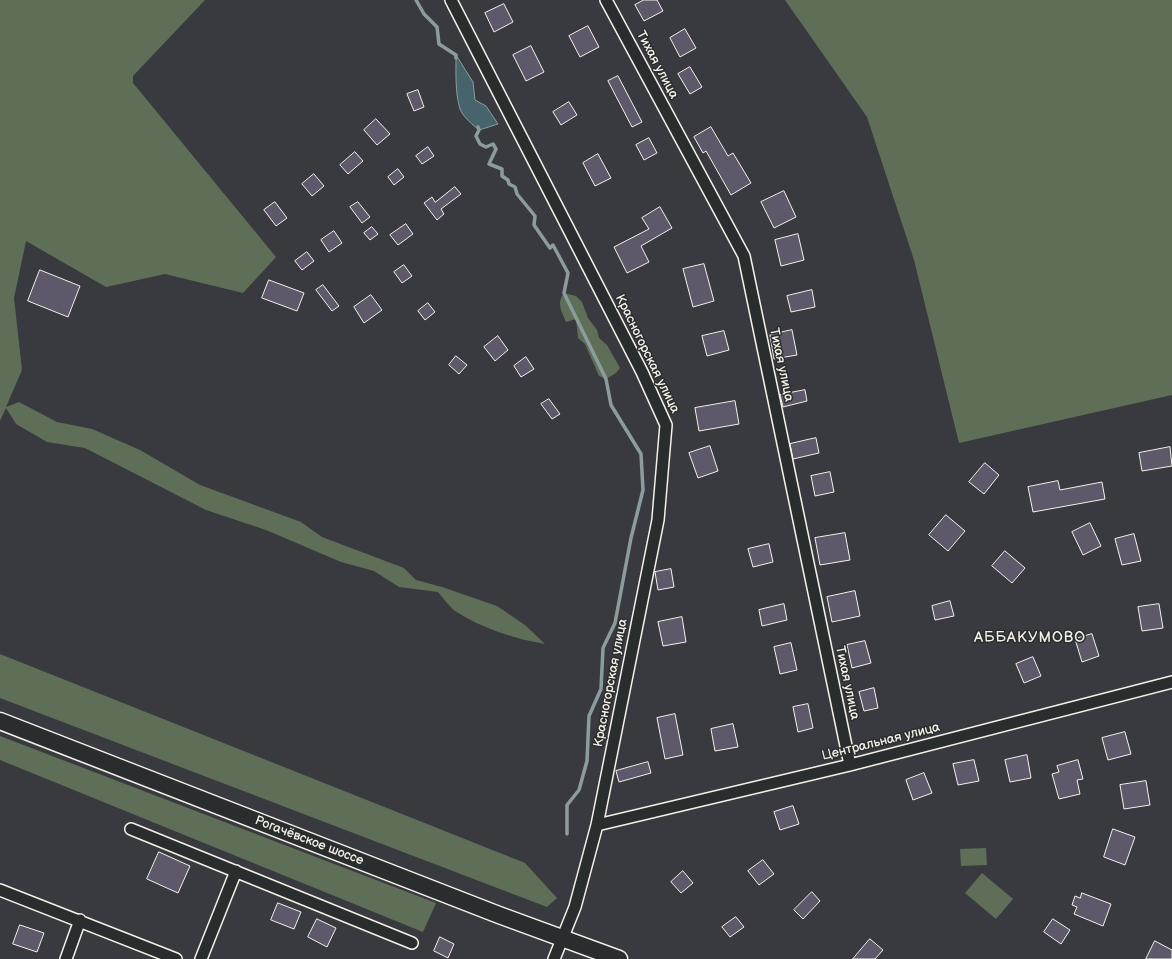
<!DOCTYPE html>
<meta charset="utf-8">
<style>
body{margin:0}
canvas{display:block;background:#393a40}
</style>
<canvas width="1172" height="959"></canvas>
<script>
const context = document.querySelector('canvas').getContext('2d');
context.lineJoin = 'round';
function fill(path, color) { context.fillStyle = color; context.fill(path, 'evenodd'); }
function trace(path, color, width, dash) { context.strokeStyle = color; context.lineWidth = width; context.lineCap = dash ? 'butt' : 'round'; context.setLineDash(dash || []); context.stroke(path); }
function drawText(font, color, halo, rows, align = 'center') {
  context.font = font + ' "Balsamiq Sans",sans-serif'; context.lineWidth = 3; context.setLineDash([]); context.textBaseline = 'middle'; context.strokeStyle = halo; context.fillStyle = color; for (const [text, x, y, turn = 0] of rows) {
    context.save(); context.translate(x, y); context.rotate((+turn || 0) * Math.PI / 180); context.textAlign = isNaN(turn) ? turn : align; if (halo) context.strokeText(text, 0, 0); context.fillText(text, 0, 0); context.restore();
  }
}
const green = new Path2D(`
 M 0,0 L 205,0 L 133,76 L 133,83 L 276,257 L 243,293 L 165,274 L 106,287 L 26,241 L 14,298 L 22,370 L 6,407 L 19,402 L 57,422 L 92,429 L 140,450 L 200,485 L 301,522 L 322,537 L 404,568 L 416,580 L 442,587 L 497,606 L 525,625 L 545,644 C 515,639 481,628 455,611 C 449,606 443,598 438,592 L 399,587 L 374,571 L 341,562 L 266,530 L 206,510 L 85,448 L 47,442 L 16,424 L 6,408 L 0,421 Z
 M 785,0 L 1172,0 L 1172,395 L 959,443 L 914,260 L 867,117 Z
 M 564,293 L 576,296 L 582,302 L 588,318 L 597,330 L 599,338 L 607,345 L 620,368 L 616,373 L 606,379 L 599,376 L 585,344 L 578,338 L 576,319 L 566,322 C 562,311 556,304 564,293 Z
 M 0,654 L 525,863 L 557,898 L 547,907 L 0,698 Z
 M 0,736 L 436,903 L 423,932 L 0,760 Z
 M 986,848 L 987,865 L 961,866 L 960,849 Z
 M 982,873 L 1013,899 L 996,919 L 965,893 Z`);
const water = new Path2D(`
 M 456,55 L 473,82 L 475,100 L 486,106 L 498,124 L 479,130 C 473,125 463,117 460,109 C 455,92 456,73 456,55 Z`);
const stream = new Path2D(`
 M 416,0 L 424,14 L 437,27 L 439,44 L 456,55 L 456,58
 M 478,127 L 479,130 L 476,136 L 480,144 L 486,147 L 493,144 L 496,149 L 489,164 L 502,169 L 502,176 L 508,180 L 509,184 L 515,187 L 517,194 L 535,216 L 534,225 L 550,248 L 553,245 L 568,273 L 564,293 L 606,379 L 611,405 L 641,454 L 643,490 L 631,538 L 615,623 L 603,648 L 601,689 L 589,716 L 587,761 L 579,790 L 567,805 L 567,834`);
const building = new Path2D(`
 M 644,0 L 657,0 L 663,11 L 644,21 L 635,5 Z
 M 504,4 L 513,22 L 494,32 L 485,13 Z
 M 588,26 L 599,47 L 580,57 L 569,36 Z
 M 685,29 L 696,48 L 680,57 L 670,38 Z
 M 531,46 L 544,72 L 526,81 L 513,55 Z
 M 690,67 L 702,87 L 690,94 L 678,74 Z
 M 618,76 L 642,122 L 632,127 L 608,81 Z
 M 418,90 L 424,107 L 414,111 L 407,94 Z
 M 569,102 L 577,115 L 561,125 L 553,112 Z
 M 376,119 L 390,134 L 377,145 L 364,130 Z
 M 711,127 L 728,156 L 733,153 L 751,183 L 731,195 L 706,151 L 703,153 L 694,137 Z
 M 649,138 L 657,153 L 644,160 L 636,145 Z
 M 428,147 L 434,156 L 422,164 L 416,156 Z
 M 355,152 L 363,161 L 348,174 L 340,165 Z
 M 598,154 L 611,178 L 595,186 L 583,163 Z
 M 398,169 L 404,177 L 394,185 L 388,177 Z
 M 314,174 L 324,186 L 312,196 L 302,184 Z
 M 455,187 L 461,194 L 441,209 L 444,214 L 437,220 L 424,203 L 432,197 L 435,202 Z
 M 784,191 L 796,217 L 774,228 L 761,202 Z
 M 275,202 L 287,218 L 276,226 L 264,210 Z
 M 358,202 L 370,217 L 362,223 L 350,207 Z
 M 660,207 L 672,228 L 641,246 L 649,262 L 627,273 L 614,247 L 649,229 L 642,218 Z
 M 406,224 L 413,234 L 398,245 L 390,235 Z
 M 372,227 L 378,234 L 370,240 L 364,233 Z
 M 334,231 L 342,243 L 329,252 L 321,240 Z
 M 798,234 L 804,260 L 781,266 L 775,240 Z
 M 307,252 L 314,261 L 302,270 L 295,261 Z
 M 704,264 L 714,301 L 693,307 L 683,269 Z
 M 404,265 L 412,276 L 402,283 L 394,272 Z
 M 40,270 L 80,286 L 68,317 L 28,301 Z
 M 269,280 L 304,293 L 297,311 L 262,298 Z
 M 323,285 L 339,306 L 332,311 L 316,290 Z
 M 812,290 L 815,307 L 791,312 L 787,296 Z
 M 371,295 L 382,310 L 364,323 L 354,307 Z
 M 428,303 L 435,312 L 425,320 L 418,311 Z
 M 792,330 L 797,355 L 774,359 L 770,335 Z
 M 724,331 L 729,350 L 707,356 L 702,336 Z
 M 498,336 L 508,350 L 495,361 L 484,347 Z
 M 456,356 L 467,365 L 459,374 L 449,365 Z
 M 526,357 L 534,369 L 521,377 L 514,366 Z
 M 805,390 L 807,401 L 783,407 L 780,395 Z
 M 549,399 L 560,414 L 552,419 L 541,404 Z
 M 735,401 L 739,424 L 699,431 L 695,408 Z
 M 816,438 L 819,453 L 793,459 L 790,444 Z
 M 710,446 L 718,471 L 698,478 L 689,453 Z
 M 1170,447 L 1172,466 L 1142,471 L 1139,453 Z
 M 985,463 L 999,475 L 984,494 L 969,482 Z
 M 830,472 L 834,492 L 815,496 L 811,476 Z
 M 1058,481 L 1060,490 L 1102,482 L 1105,499 L 1033,512 L 1028,487 Z
 M 946,515 L 965,531 L 948,551 L 929,535 Z
 M 1090,523 L 1101,546 L 1083,555 L 1072,532 Z
 M 845,533 L 850,560 L 820,565 L 815,538 Z
 M 1134,534 L 1141,561 L 1122,565 L 1115,539 Z
 M 769,544 L 773,562 L 753,567 L 748,549 Z
 M 1005,551 L 1025,568 L 1012,583 L 992,566 Z
 M 671,569 L 674,587 L 658,590 L 655,572 Z
 M 855,591 L 860,616 L 832,622 L 827,597 Z
 M 950,601 L 954,616 L 935,620 L 932,606 Z
 M 784,604 L 787,620 L 762,626 L 759,610 Z
 M 1159,604 L 1163,628 L 1142,631 L 1138,607 Z
 M 682,617 L 686,642 L 663,646 L 658,622 Z
 M 1092,634 L 1099,656 L 1082,662 L 1075,639 Z
 M 865,641 L 871,663 L 852,668 L 847,645 Z
 M 791,643 L 797,670 L 780,674 L 774,647 Z
 M 1033,657 L 1041,676 L 1024,683 L 1016,664 Z
 M 874,688 L 878,708 L 864,711 L 859,692 Z
 M 808,704 L 813,728 L 798,732 L 793,707 Z
 M 675,714 L 683,755 L 665,759 L 657,718 Z
 M 733,724 L 738,747 L 715,751 L 711,729 Z
 M 1125,732 L 1131,754 L 1108,760 L 1102,738 Z
 M 1027,755 L 1031,778 L 1010,782 L 1005,760 Z
 M 974,760 L 979,781 L 958,785 L 953,764 Z
 M 1078,760 L 1083,779 L 1077,780 L 1080,794 L 1059,799 L 1052,774 L 1059,772 L 1057,766 Z
 M 648,762 L 651,773 L 619,782 L 616,771 Z
 M 924,773 L 932,793 L 913,800 L 906,780 Z
 M 1146,781 L 1150,805 L 1124,809 L 1120,785 Z
 M 793,806 L 799,824 L 780,830 L 774,812 Z
 M 1113,829 L 1135,837 L 1125,865 L 1104,857 Z
 M 159,852 L 190,866 L 178,893 L 147,879 Z
 M 763,860 L 774,874 L 759,885 L 748,871 Z
 M 683,871 L 693,883 L 681,893 L 671,882 Z
 M 812,892 L 820,901 L 803,919 L 794,910 Z
 M 1082,893 L 1111,904 L 1103,926 L 1074,914 L 1077,907 L 1072,905 L 1075,896 L 1080,898 Z
 M 278,903 L 301,912 L 294,929 L 271,920 Z
 M 736,917 L 744,927 L 730,937 L 722,927 Z
 M 317,919 L 336,928 L 327,947 L 308,937 Z
 M 1053,919 L 1070,930 L 1061,944 L 1044,932 Z
 M 20,925 L 44,933 L 37,952 L 13,944 Z
 M 440,937 L 454,944 L 448,958 L 434,951 Z
 M 870,939 L 883,950 L 875,959 L 853,959 Z
 M 1155,941 L 1172,950 L 1172,959 L 1146,959 Z`);
const minor = new Path2D(`
 M 451,0 L 642,372 L 666,425 L 658,520 L 597,825 L 575,907 L 554,959
 M 606,0 L 744,256 L 850,765
 M 597,825 L 850,765 L 1172,682
 M 131,829 L 412,943
 M 0,890 L 176,959
 M 66,959 L 80,920
 M 201,959 L 236,871`);
const secondary = new Path2D(`
 M 0,721 L 499,915 L 619,959`);
const streetNames = [
 ["Тихая улица",657,65,62],
 ["Красногорская улица",647,354,64],
 ["Тихая улица",781,365,78],
 ["Красногорская улица",611,683,-79],
 ["Тихая улица",847,683,78],
 ["Центральная улица",881,742,-14],
 ["Рогачёвское шоссе",309,841,21]
];
const quarterNames = [
 ["АББАКУМОВО",1030,638]
];
fill(green, '#5e6e57');
fill(water, '#47636b');
trace(water, '#8c9c9d', 1);
trace(stream, '#8c9c9d', 3.5);
fill(building, '#5d596a');
trace(building, '#f4f1e8', 1);
trace(minor, '#f4f1e8', 14);
trace(secondary, '#f4f1e8', 19);
trace(minor, '#2a2d2e', 11);
trace(secondary, '#2a2d2e', 16);
drawText('13px', '#f4f1e8', '#2a2d2e', streetNames);
context.letterSpacing = '1px';
drawText('15px', '#f4f1e8', '#2a2d2e', quarterNames);
context.letterSpacing = '0px';
</script>
